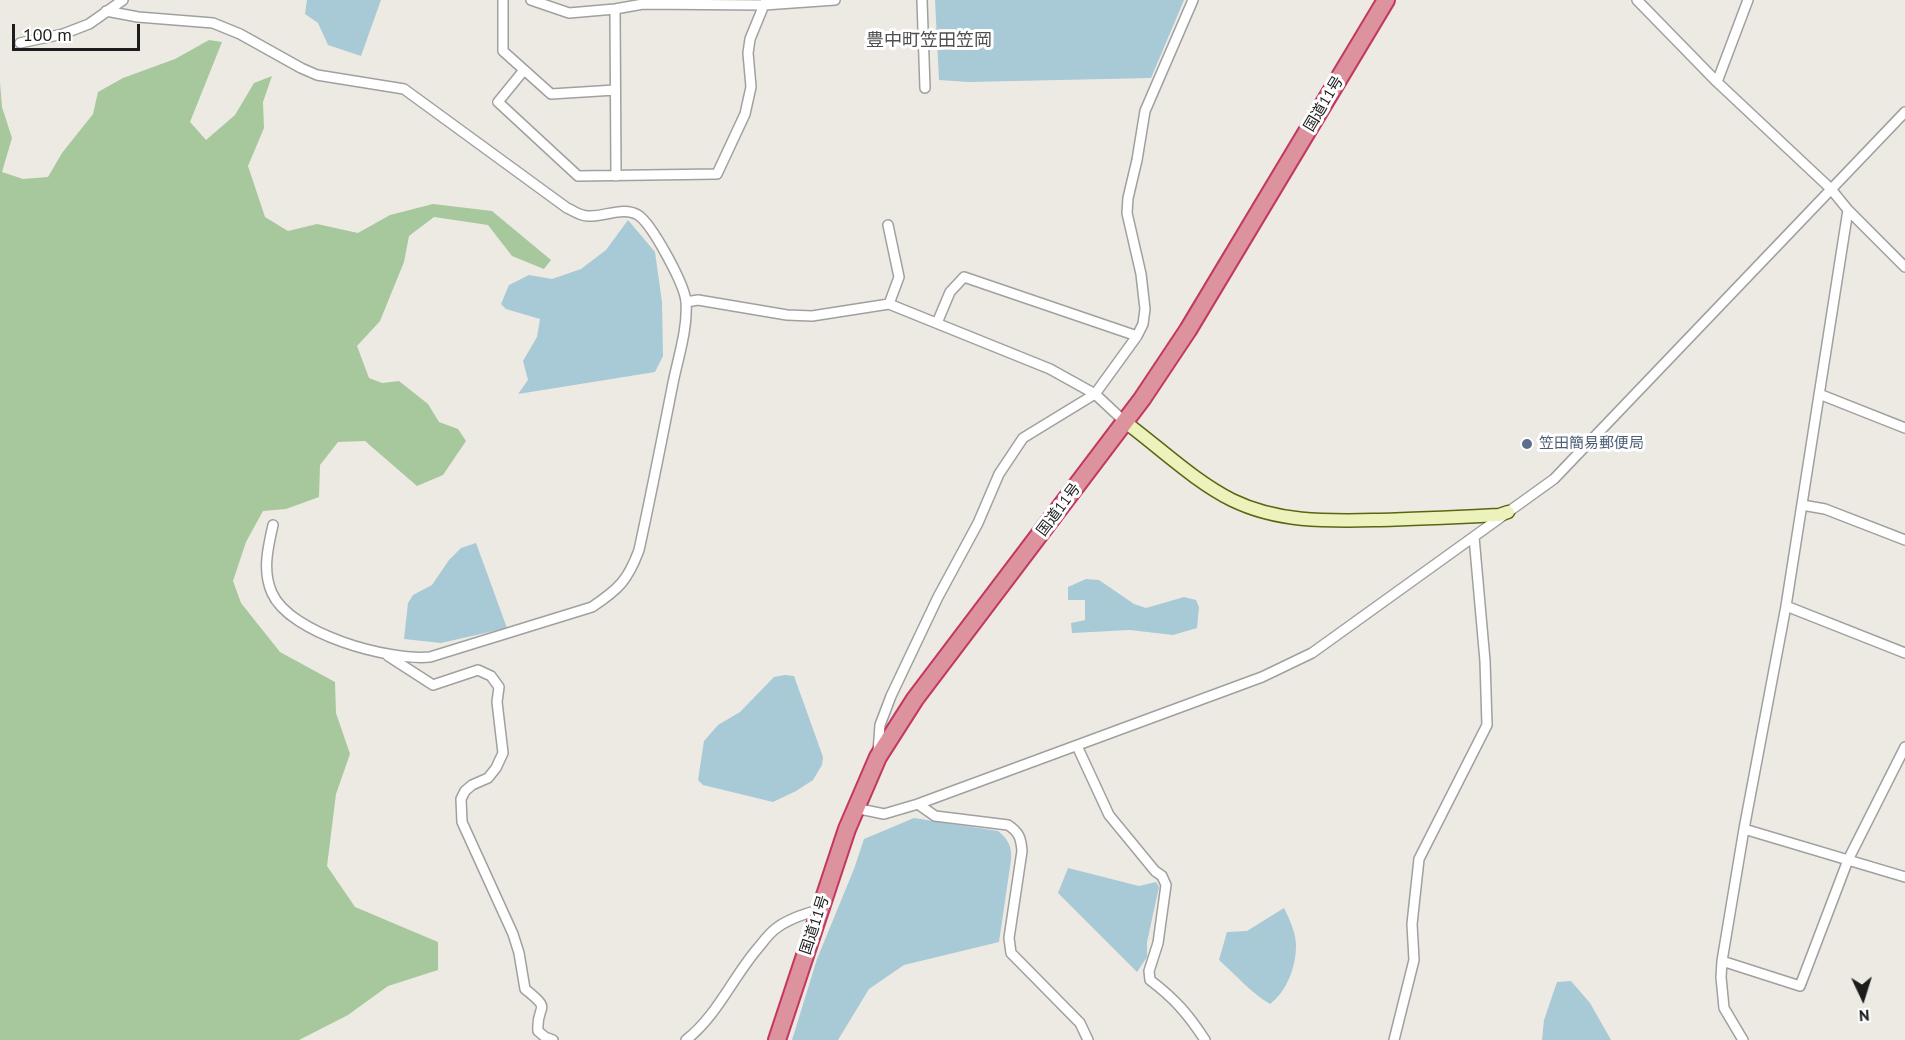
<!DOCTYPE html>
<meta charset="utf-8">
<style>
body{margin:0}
#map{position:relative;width:1905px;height:1040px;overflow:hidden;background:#edeae3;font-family:"PT Sans",sans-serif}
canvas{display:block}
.north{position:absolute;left:1833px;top:968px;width:60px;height:60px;-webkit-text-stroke:4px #fff;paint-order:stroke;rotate:176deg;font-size:16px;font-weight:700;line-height:24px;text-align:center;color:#1c1c1c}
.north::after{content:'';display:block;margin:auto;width:21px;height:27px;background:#1c1c1c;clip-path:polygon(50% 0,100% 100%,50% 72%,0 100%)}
.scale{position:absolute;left:12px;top:24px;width:128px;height:27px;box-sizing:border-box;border:3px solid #1c1c1c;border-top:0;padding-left:8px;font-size:18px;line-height:21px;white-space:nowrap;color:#1c1c1c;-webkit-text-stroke:4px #fff;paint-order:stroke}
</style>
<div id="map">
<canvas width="1905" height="1040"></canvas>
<div class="north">N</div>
<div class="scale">100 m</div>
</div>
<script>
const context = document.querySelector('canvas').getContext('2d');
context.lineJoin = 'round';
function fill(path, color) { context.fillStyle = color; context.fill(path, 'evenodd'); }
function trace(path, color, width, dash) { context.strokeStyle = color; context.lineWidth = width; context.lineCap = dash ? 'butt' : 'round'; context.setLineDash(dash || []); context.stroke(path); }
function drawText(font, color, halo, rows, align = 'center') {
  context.font = font + ' "PT Sans","Noto Sans JP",sans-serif'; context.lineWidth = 6; context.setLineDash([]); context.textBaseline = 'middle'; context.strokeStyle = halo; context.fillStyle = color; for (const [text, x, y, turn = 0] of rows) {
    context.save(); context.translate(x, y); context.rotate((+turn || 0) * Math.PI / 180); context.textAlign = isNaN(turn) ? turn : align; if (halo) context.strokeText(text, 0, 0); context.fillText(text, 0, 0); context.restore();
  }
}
const forest = new Path2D(`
 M 209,40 L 222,42 L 190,122 L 206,140 L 235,115 L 254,83 L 272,76 L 263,102 L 264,128 L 248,166 L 265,217 L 288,231 L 317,224 L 358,233 L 390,215 L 433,204 L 492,211 L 551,260 L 544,269 L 512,256 L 488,225 L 434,217 L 409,236 L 404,262 L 380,321 L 357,346 L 369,378 L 382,383 L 399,381 L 428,404 L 439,422 L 458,429 L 466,441 L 443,475 L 417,486 L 365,441 L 338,442 L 320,465 L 319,497 L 286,509 L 263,511 L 246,542 L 233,581 L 241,603 L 280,652 L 335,682 L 336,713 L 350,754 L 336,794 L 327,866 L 355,907 L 438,942 L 438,970 L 388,986 L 348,1015 L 299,1040 L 0,1040 L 0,83 L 2,107 L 12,138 L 2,172 L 23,179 L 48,177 L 62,153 L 93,114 L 98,92 L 123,78 L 175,59 Z`);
const water = new Path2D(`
 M 307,0 L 381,0 L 361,56 L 328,45 L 318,23 L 305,14 Z
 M 935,0 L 1184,0 L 1151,78 L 969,82 L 939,80 Z
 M 628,220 L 655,252 L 662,302 L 663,356 L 655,372 L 518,394 L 528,380 L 523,361 L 537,337 L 540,319 L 506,309 L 501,304 L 509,285 L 529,275 L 552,279 L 581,269 L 606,250 Z
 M 476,543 L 507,628 L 441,643 L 404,639 L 408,603 L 413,595 L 432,585 L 449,560 L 461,548 Z
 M 1086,579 L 1099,580 L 1134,604 L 1146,608 L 1184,597 L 1196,600 L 1199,607 L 1197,628 L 1173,635 L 1130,630 L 1072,633 L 1071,623 L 1085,620 L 1085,600 L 1068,600 L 1068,587 Z
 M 785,675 L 794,676 L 823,757 L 822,765 L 813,780 L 796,791 L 773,802 L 703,785 L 698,780 L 704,741 L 718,725 L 740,712 L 774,677 Z
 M 914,818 L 998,831 C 1009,840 1012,847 1011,860 L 999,942 L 904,965 L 869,989 L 838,1040 L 792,1040 L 817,959 L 854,869 L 864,839 Z
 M 1068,868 L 1139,886 L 1156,882 L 1159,887 L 1147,942 L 1147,957 L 1137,972 L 1058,893 Z
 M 1284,908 C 1289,918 1296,933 1296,945 C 1296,967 1287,991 1270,1004 C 1251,993 1236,975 1219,960 L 1227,932 L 1247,931 Z
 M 1571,981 L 1590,1003 L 1611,1040 L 1542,1040 L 1544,1020 L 1557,982 Z`);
const street = new Path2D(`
 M 503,0 L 503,51 L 551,94 L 615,90
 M 531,0 L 569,13 L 615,9 L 643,4 L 764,5 L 835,0
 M 922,0 L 925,88
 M 1637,0 L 1717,82 L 1831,189 L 1848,210 L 1905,267
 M 615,9 L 616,176
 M 106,11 L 138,17 L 213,23 L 240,34 L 301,68 L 317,75 L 404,89 L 567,208 C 574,211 580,216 588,216 C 604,217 624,206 638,215 C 652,224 685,285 686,302 C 688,328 678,358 673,383 C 662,439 651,495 639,550 C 628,580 619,589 592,607 L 430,657 C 389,661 290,634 272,593 C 262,571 268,547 273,525
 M 20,43 L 63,34 L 89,24 L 123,0
 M 524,70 L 498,102 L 578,176 L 717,174 L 745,114 L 751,87 L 748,53 L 750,39 L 766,0
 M 1717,82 L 1748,0
 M 888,225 L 899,277 L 889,304
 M 686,302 L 698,300 L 787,315 L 812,316 L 889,304 L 1050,369 L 1095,394 L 1125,422
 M 937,323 L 950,292 L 964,277 L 1137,336
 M 1819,394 L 1905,428
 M 1802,505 L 1825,509 L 1905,540
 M 1786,606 L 1905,653
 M 388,656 L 433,685 L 478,670 L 491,676 L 499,687 L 497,702 L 503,753 L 496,768 L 488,778 L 472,785 L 465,791 L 461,799 L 462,822 L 513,934 L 519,953 L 525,989 C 554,1012 536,1003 538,1031 L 545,1037 L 553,1040
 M 1077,746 L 1109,815 L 1155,871 L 1162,876 L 1166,885 L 1158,943 L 1149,971 L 1150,980 C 1175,999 1188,1014 1205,1040
 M 878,752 L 880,725 L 891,696 L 938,597 L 978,523 L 999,474 L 1023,438 L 1095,394 L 1137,336 L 1143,324 L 1145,309 L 1141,274 L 1127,213 L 1128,198 L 1137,160 L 1145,111 L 1193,0
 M 918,804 L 935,816 L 1008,825 C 1019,832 1021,838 1022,851 L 1009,938 L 1011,953 L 1080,1023 L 1088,1040
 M 855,808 L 884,814 L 918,804 L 1262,677 L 1312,653 L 1554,479 L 1905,112
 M 1744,829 L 1905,877
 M 1722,961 L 1800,986 L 1848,860 L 1905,747
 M 686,1040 C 717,1016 733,977 758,948 C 763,942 768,935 774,930 C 787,919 805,914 821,909
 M 1394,1040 L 1414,960 L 1412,924 L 1419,859 L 1487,725 L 1485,661 L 1474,537
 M 1743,1040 L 1724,1008 L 1721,977 L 1722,961 L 1744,829 L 1786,606 L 1848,210`);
const secondary = new Path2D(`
 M 1125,422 C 1159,447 1194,481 1232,500 C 1279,523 1329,521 1380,520 C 1420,519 1459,517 1499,515 L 1508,512`);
const highway = new Path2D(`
 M 777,1040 L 847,829 L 878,757 L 915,699 L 1142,399 L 1188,330 L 1386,0`);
const markers = [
 [1527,444,6,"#5c6f8a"]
];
const streetNames = [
 ["国道11号",1324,104,-59],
 ["国道11号",1059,510,-53],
 ["国道11号",815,925,-72]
];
const serviceNames = [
 ["笠田簡易郵便局",1539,444]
];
const quarterNames = [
 ["豊中町笠田笠岡",929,41]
];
fill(forest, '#a7c79c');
fill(water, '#a8c9d6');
trace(street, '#a0a0a0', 12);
trace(secondary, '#596610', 15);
trace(highway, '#c43761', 20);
trace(street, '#fff', 9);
trace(secondary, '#edf2bc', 12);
trace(highway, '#dc939d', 16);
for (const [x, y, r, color] of markers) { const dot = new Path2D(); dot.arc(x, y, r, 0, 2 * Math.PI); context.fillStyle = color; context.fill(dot); trace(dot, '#fff', 2); }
drawText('15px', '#1c1c1c', '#fff', streetNames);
drawText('15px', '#4e5e75', '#fff', serviceNames, 'left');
drawText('18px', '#4f4f4f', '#fff', quarterNames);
</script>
